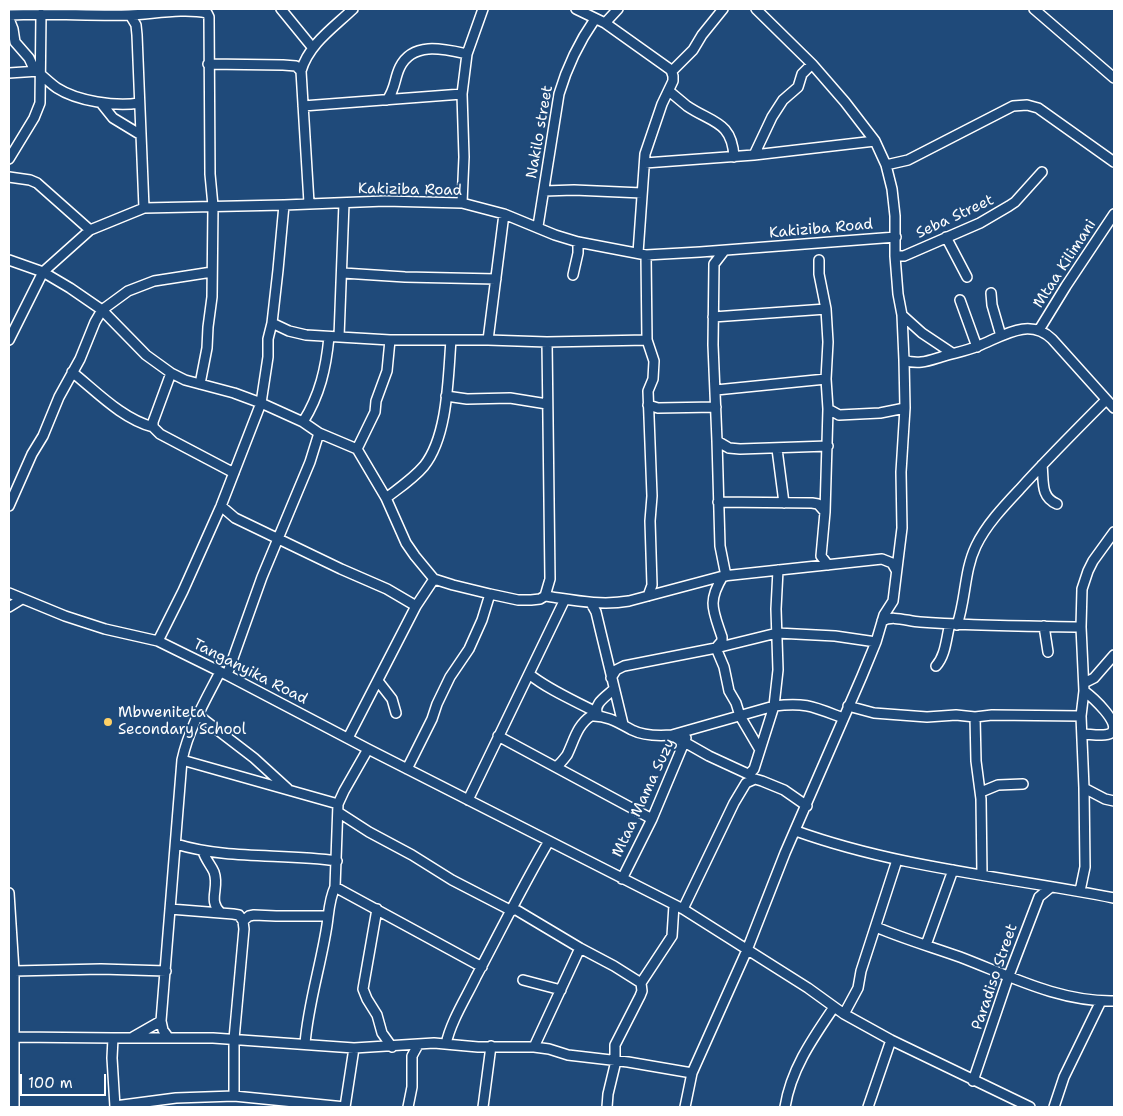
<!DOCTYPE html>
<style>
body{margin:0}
#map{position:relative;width:1123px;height:1116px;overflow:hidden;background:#1f4a7a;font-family:"Shantell Sans",sans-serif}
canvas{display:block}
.frame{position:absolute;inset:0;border:10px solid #fff;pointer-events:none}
.scale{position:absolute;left:20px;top:1074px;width:86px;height:22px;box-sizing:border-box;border:2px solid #fff;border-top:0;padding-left:6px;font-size:15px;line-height:18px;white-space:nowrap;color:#fff;-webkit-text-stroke:4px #1f4a7a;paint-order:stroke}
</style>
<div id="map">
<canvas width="1123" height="1116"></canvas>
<div class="frame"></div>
<div class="scale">100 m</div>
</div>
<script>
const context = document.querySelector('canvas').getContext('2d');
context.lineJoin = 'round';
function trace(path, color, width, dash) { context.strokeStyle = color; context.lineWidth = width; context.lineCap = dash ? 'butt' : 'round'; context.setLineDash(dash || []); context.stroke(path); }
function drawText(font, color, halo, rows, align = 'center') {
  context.font = font + ' "Shantell Sans",sans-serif'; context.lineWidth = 4; context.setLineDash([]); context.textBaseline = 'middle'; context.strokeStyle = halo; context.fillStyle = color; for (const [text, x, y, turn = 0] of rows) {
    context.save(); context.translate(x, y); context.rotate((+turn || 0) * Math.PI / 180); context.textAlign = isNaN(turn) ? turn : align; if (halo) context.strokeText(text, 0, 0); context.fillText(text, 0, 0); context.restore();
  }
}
const minor = new Path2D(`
 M 281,9 L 312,47
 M 576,9 L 605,23 L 671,70 L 673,76 L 673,81 L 662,104 L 645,154 L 638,253
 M 1034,9 L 1114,78
 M 9,15 C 49,13 89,16 129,15 C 153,14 184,8 207,13 L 209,17 L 210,174 L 213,206 L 212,297 L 208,327 L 207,348 L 200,384
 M 130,15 L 136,25 L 137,35 L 144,208
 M 9,19 L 13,29 L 15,42 L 29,58 L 35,71
 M 605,23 L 618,9
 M 208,64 L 283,65 L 296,66 L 301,71
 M 672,71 L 693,50 L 702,35 L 723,9
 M 9,73 L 39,71
 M 39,73 C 45,78 51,84 57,88 C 77,101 116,107 139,103
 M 669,91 C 675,96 681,101 687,106 C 712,123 732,121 734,157
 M 387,100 C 396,88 394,79 400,67 C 413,41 444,49 467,54
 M 101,103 L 113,118 L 141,135
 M 303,106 L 462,94
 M 754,155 L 772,117 L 783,100 L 798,87 L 802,74 L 812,64
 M 9,159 L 34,118 L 40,103 L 41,14
 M 645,163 L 754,155 L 875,141
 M 886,165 L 908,160 L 1013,106 L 1027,105 L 1038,108 L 1114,162
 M 9,177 L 30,180 L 37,183 L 90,230
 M 544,191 L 574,190 L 642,193
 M 309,203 L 301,71 C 309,44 333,28 353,9
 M 462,203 L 464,157 L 462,94 L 467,54 L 483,9
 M 538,226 L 559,94 C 567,67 579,42 595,19
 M 946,237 L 967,277
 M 724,251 L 714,264 L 713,345 L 717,441 L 720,546 L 726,576
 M 646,255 L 647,340 L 654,361 L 653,379 L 648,391 L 652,496 L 650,521 L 652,585 L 648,596
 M 895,256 L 904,256 L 980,223 L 1009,206 L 1015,202 L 1042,172
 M 9,260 L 43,272 L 70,288 L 102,310 L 146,355 L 171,373 L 185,380 L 234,393 L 261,403 L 303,422 L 319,433 L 357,449 L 386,498 L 406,543 L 415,556 L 434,579 L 453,585 L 490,594 L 518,600 L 531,600 L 540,599 L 545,596 L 550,579 L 547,342
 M 819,260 L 819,274 L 826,309 L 828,342 L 826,379 L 828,409 L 825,512 L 821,556 L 828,565
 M 343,273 L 405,277 L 496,279
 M 573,275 L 578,253 L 578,242
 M 991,293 L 992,305 L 1001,336
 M 960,300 L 977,347
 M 902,315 L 922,333 L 952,353
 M 713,317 L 826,309
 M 272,323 L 289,331 L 306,335 L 390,340 L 488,340 L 547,342 L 647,340
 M 1039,330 L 1066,286 L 1114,214
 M 339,337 L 344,203
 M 9,340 L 43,272 L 90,230 L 144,208 L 284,205 L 385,201 L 462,203 L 504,214 L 555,235 L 578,242 L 646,255 L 700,252 L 896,237
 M 488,340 L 504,214
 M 904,360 C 918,365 928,361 941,357 C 954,353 966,351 978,346 C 1003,336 1029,317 1052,339 L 1114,408
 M 72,372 C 96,391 122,419 153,427
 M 171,373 L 153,422 L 153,427 L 160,434 L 234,473
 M 716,390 L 826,379
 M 446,396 L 467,399 L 510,398 L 547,404
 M 648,405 L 658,408 L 716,407
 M 828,409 L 839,415 L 880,413 L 905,408
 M 303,422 C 320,395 326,368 329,337
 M 717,441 L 729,448 L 740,449 L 828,446
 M 357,449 L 375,412 L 376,401 L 387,371 L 390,340
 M 777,449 L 784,503
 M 1042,465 C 1044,481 1040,497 1057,504
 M 386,498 C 399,488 413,479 424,466 C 448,436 448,378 451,340
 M 718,502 L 812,503 L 818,504 L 825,512
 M 9,506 L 32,454 L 43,436 L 59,397 L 80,359 L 95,322 L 102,310 L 128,291 L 154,281 L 212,272
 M 221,506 L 235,518 L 341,569 L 387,589 L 416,606
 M 723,576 C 707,602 713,610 722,637 L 722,641 L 716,648 L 724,667 L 729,691 L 736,703 L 740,716 L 760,750
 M 9,593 L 65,616 L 105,629 L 158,641 L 227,675 L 368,749 L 683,909 L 808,988 L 844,1014 L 891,1040 L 1030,1107
 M 545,596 C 573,600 600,606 629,601 L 723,576 L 882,559 L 892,563 L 896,570
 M 591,603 L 596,612 L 601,633 L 623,724
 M 9,607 L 22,599
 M 882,621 C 893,615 907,621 920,622 C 973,626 1027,626 1081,627
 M 957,625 C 966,599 964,571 976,546 C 986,525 1004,506 1020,489 C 1048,458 1077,429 1106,400
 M 1044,626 L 1048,652
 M 158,641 L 183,591 L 221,506 L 261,403 L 268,357 L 268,339 L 272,323 L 278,270 L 284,205
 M 936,666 C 946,655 946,638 950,624
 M 529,674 C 549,690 573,700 596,712
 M 227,675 L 262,577 L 310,462 L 319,433
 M 611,678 L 616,670 L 624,666 L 716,648 L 777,633 L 835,636 L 876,642
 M 378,681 L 392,699 L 396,713
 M 1084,683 L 1094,678 L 1114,655
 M 848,706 L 874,713 L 927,717 L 956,715 L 975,717 L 992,715 L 1081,716
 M 198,715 L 254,758 L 288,789
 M 598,715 C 592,704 607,696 614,689
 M 975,717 L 976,761 L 981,799 L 982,874
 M 1083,734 C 1090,734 1105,737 1111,733 C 1123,724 1091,696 1084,691
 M 672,735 L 709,756 L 748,774 L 750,773 L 754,769 L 774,706 L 778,670 L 776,609 L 778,570
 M 498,736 L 652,819
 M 348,738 L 416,606 L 434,579
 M 368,749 L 344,791 L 338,804 L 335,887 L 482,967
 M 182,760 L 338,804
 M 556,767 C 560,764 564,759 567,755 C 574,741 577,725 591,716 C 607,715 619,723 632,730 C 644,736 659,736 672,735 L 774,706 C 806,702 814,707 843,718
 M 407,769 L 432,719 L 437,704 L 450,677 L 469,649 L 482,620 L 490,594
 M 1084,788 L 1105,799 L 1114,801
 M 981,792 L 998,785 L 1023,784
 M 468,800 L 565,599
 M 338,812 L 369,832 L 412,855 L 452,880 L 512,911
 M 796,831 C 899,868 1008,877 1114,898
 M 176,844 C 228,860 284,853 337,861
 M 203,851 C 205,859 211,865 214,872 C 220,889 207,900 221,913
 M 622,879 L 652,819 L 686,738
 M 1080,891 L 1085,867 L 1084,788 L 1081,716 L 1084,691 L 1081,627 L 1082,589 L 1088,571 L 1093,561 L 1114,532
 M 9,893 L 14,971 L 14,1107
 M 513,908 L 580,948 L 614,966 L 641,983 L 642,991 L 640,996 L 615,1045 L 615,1065 L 608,1094 L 607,1107
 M 170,909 L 233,914 L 239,915 L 243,921 L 244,929 L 234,1039 L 234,1096
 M 377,909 L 363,989 L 367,999 L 377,1015 L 382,1033 L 392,1047
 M 683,909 L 734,803 L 746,783 L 755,779 L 762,781 L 784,790 L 807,806
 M 243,921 L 249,916 L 254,915 L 276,916 L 328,916
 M 876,927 C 904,939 932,947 960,957 C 1010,976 1059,1002 1114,1001
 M 926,945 L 953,870
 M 14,971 L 101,969 L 166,971
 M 523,980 L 561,990
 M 641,983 L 672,936 L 674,905
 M 844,1014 L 858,988 L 861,971 L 897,860
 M 15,1037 L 113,1038 L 213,1038 L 354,1048 L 434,1043 L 478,1047 L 534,1047 L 549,1049 L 568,1055 L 628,1062 L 692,1073
 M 133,1037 L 161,1021
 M 168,1037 L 163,1030 L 161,1021 L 182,760 C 189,728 205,701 220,672
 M 113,1038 L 112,1058 L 115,1107
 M 305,1044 C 308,1004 321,965 327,925 C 329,912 329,900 335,887
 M 446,1044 C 451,1021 466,998 476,977 C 500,932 523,885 549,841
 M 534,1047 L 580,948
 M 973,1081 L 1008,978 L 1039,897 L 1051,887
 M 115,1106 L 176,1098 L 234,1096 L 345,1107
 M 345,1107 L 354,1048
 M 408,1107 L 412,1087 L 412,1056 L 418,1045
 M 483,1107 L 491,1046
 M 685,1107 L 692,1073 L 747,950 L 785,853 L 862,676 L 876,642 L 884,615 L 893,601 L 902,528 L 901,472 L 905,408 L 904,360 L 902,315 L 898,294 L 895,256 L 895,216 L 892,189 L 886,165 L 875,141 L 845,102 L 812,64 L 756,9
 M 785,1107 C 791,1069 813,1038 834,1007
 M 868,1107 L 891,1040
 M 1054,1107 L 1064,1077 L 1101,1001`);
const markers = [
 [108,722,5,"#ffd166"]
];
const streetNames = [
 ["Nakilo street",540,132,-80],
 ["Kakiziba Road",410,190,1],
 ["Seba Street",955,217,-25],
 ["Kakiziba Road",821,229,-5],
 ["Mtaa Kilimani",1065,264,-57],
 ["Tanganyika Road",250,672,27],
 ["Mtaa Mama Suzy",644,798,-65],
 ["Paradiso Street",995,977,-71]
];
const poiNames = [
 ["Mbweniteta",118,713],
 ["Secondary School",118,730]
];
trace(minor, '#fff', 12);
trace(minor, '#1f4a7a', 9);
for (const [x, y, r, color] of markers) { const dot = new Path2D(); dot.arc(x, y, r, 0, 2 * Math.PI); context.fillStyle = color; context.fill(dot); trace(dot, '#1f4a7a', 2); }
drawText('15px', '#fff', '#1f4a7a', streetNames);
drawText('15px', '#fff', '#1f4a7a', poiNames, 'left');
</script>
